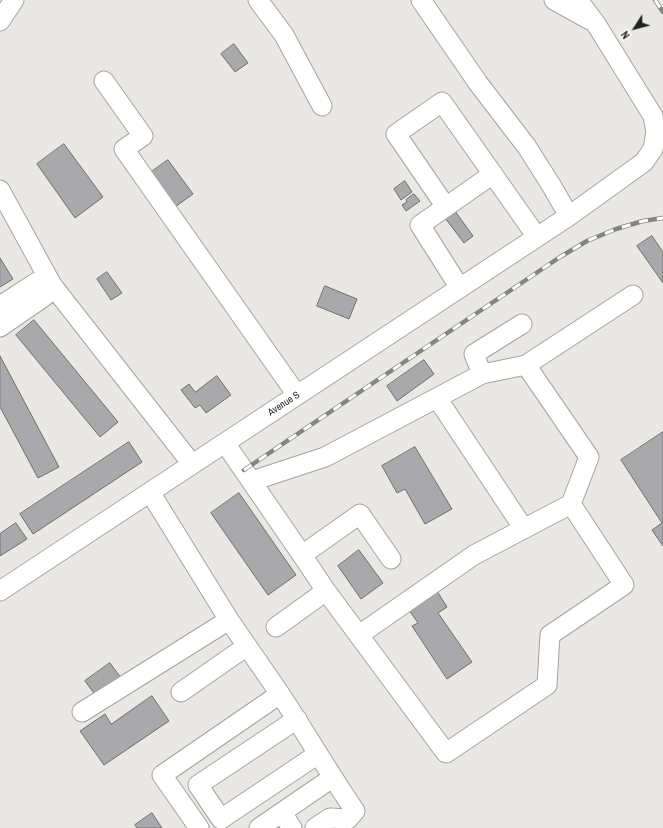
<!DOCTYPE html>
<style>
body{margin:0}
#map{position:relative;width:663px;height:828px;overflow:hidden;background:#e9e8e4;font-family:"Archivo Narrow",sans-serif}
canvas{display:block}
.north{position:absolute;left:615px;top:8px;width:40px;height:40px;-webkit-text-stroke:3px #fff;paint-order:stroke;rotate:234deg;font-size:11px;font-weight:700;line-height:16px;text-align:center;color:#1f1f1e}
.north::after{content:'';display:block;margin:auto;width:14px;height:18px;background:#1f1f1e;clip-path:polygon(50% 0,100% 100%,50% 72%,0 100%)}
</style>
<div id="map">
<canvas width="663" height="828"></canvas>
<div class="north">N</div>
</div>
<script>
const context = document.querySelector('canvas').getContext('2d');
context.lineJoin = 'round';
function fill(path, color) { context.fillStyle = color; context.fill(path, 'evenodd'); }
function trace(path, color, width, dash) { context.strokeStyle = color; context.lineWidth = width; context.lineCap = dash ? 'butt' : 'round'; context.setLineDash(dash || []); context.stroke(path); }
function drawText(font, color, halo, rows, align = 'center') {
  context.font = font + ' "Archivo Narrow",sans-serif'; context.lineWidth = 3.5; context.setLineDash([]); context.textBaseline = 'middle'; context.strokeStyle = halo; context.fillStyle = color; for (const [text, x, y, turn = 0] of rows) {
    context.save(); context.translate(x, y); context.rotate((+turn || 0) * Math.PI / 180); context.textAlign = isNaN(turn) ? turn : align; if (halo) context.strokeText(text, 0, 0); context.fillText(text, 0, 0); context.restore();
  }
}
const building = new Path2D(`
 M 234,44 L 248,63 L 235,72 L 221,54 Z
 M 64,144 L 103,197 L 75,218 L 37,164 Z
 M 168,160 L 193,194 L 175,207 L 150,173 Z
 M 405,181 L 412,192 L 401,200 L 394,189 Z
 M 414,194 L 420,201 L 406,211 L 402,205 L 407,202 L 406,200 Z
 M 452,207 L 473,236 L 464,243 L 442,214 Z
 M 652,236 L 663,252 L 663,283 L 637,246 Z
 M 0,258 L 13,279 L 0,287 Z
 M 107,272 L 122,293 L 111,300 L 97,279 Z
 M 325,286 L 357,299 L 349,319 L 317,306 Z
 M 34,320 L 118,422 L 100,437 L 16,335 Z
 M 0,356 L 59,467 L 38,478 L 0,407 Z
 M 424,360 L 434,374 L 397,401 L 387,386 Z
 M 217,376 L 231,395 L 206,413 L 200,405 L 195,408 L 181,390 L 189,384 L 195,392 Z
 M 663,432 L 663,546 L 652,530 L 662,523 L 621,460 Z
 M 129,442 L 142,462 L 33,534 L 20,514 Z
 M 415,447 L 452,509 L 425,524 L 405,489 L 397,493 L 382,466 Z
 M 239,493 L 296,575 L 268,595 L 211,513 Z
 M 16,523 L 27,539 L 0,556 L 0,534 Z
 M 359,550 L 383,583 L 361,599 L 338,566 Z
 M 437,591 L 447,607 L 438,613 L 472,662 L 447,679 L 412,626 L 418,623 L 409,610 Z
 M 110,663 L 121,678 L 96,696 L 85,681 Z
 M 152,696 L 169,721 L 104,765 L 80,731 L 105,714 L 111,724 Z
 M 152,813 L 162,828 L 137,828 L 135,825 Z`);
const minor = new Path2D(`
 M 258,0 L 284,35 L 322,106
 M 421,0 L 478,83 L 527,147 L 551,185 L 569,216
 M 554,0 L 590,20
 M 0,21 L 14,0
 M 104,81 L 143,136 L 124,149 L 297,395
 M 0,190 L 52,285 L 192,464
 M 446,207 L 396,134 L 442,102 L 537,237
 M 460,288 L 420,225 L 493,174
 M 0,306 L 37,282 L 52,285
 M 0,327 L 45,296 L 52,285
 M 526,365 L 633,295
 M 437,398 L 524,529
 M 225,443 L 302,555 L 360,514 L 391,559
 M 252,481 L 325,457 L 482,374 L 474,354 L 522,324
 M 0,591 L 569,216 L 644,162 L 653,149 L 656,132 L 653,116 L 596,24 L 578,0
 M 326,591 L 446,753 L 547,685 L 550,635 L 624,585 L 571,504 L 589,457 L 526,365 L 482,374
 M 276,627 L 326,591 L 302,555
 M 359,635 L 474,555 L 571,504
 M 181,692 L 247,646
 M 280,694 C 306,733 329,773 355,811 L 348,819 L 330,818 L 315,828
 M 82,712 L 229,620 L 150,492
 M 297,719 L 198,785 L 221,819 L 318,754
 M 282,813 L 292,828
 M 199,828 L 162,775 L 280,694 L 229,620
 M 259,828 L 332,778`);
const rail = new Path2D(`
 M 655,0 L 663,12
 M 244,470 L 560,257 L 587,241 L 616,229 L 643,221 L 663,218`);
const streetNames = [
 ["Avenue S",284,404,-33]
];
fill(building, '#a9a8ab');
trace(building, '#6f6e71', 1);
trace(minor, '#a5a3a0', 21);
trace(minor, '#fff', 19);
trace(rail, '#848481', 4.5);
trace(rail, '#fff', 3, [9]);
drawText('10px', '#1f1f1e', '#fff', streetNames);
</script>
